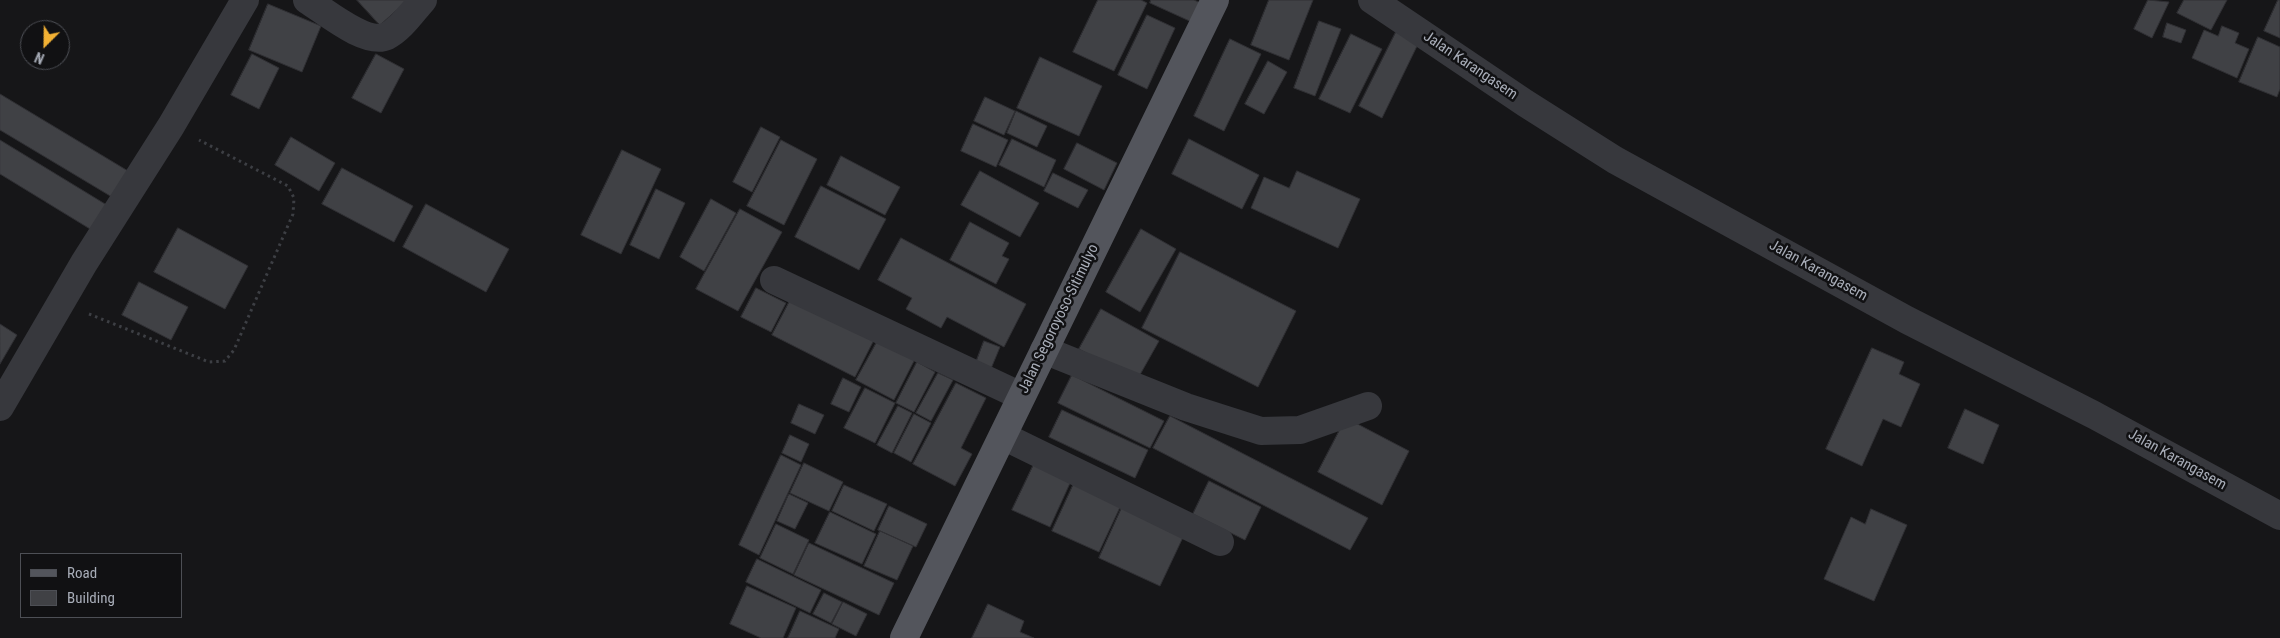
<!DOCTYPE html>
<style>
body{margin:0}
#map{position:relative;width:2280px;height:638px;overflow:hidden;background:#161618;font-family:"Roboto Condensed",sans-serif}
canvas{display:block}
.legend{position:absolute;left:20px;top:553px;width:162px;height:65px;box-sizing:border-box;background:#111113;border:1px solid #4d4f55;margin:0;padding:6px 9px;list-style:none;font-size:15px;color:#a8adb8}
.legend li{display:flex;align-items:center;gap:10px;height:25px}
.legend b{width:25px;border:1px solid #4d4f55}
.north{position:absolute;left:20px;top:20px;width:50px;height:50px;box-sizing:border-box;background:#111113;border:1px solid #4d4f55;border-radius:50%;rotate:203deg;font-size:14px;font-weight:700;line-height:20px;text-align:center;color:#a8adb8}
.north::after{content:'';display:block;margin:auto;width:18px;height:22px;background:#f2b134;clip-path:polygon(50% 0,100% 100%,50% 72%,0 100%)}
</style>
<div id="map">
<canvas width="2280" height="638"></canvas>
<ul class="legend">
<li><b style="height:6px;background:#53555c"></b>Road</li>
<li><b style="height:14px;background:#404145"></b>Building</li>
</ul>
<div class="north">N</div>
</div>
<script>
const context = document.querySelector('canvas').getContext('2d');
context.lineJoin = 'round';
function fill(path, color) { context.fillStyle = color; context.fill(path, 'evenodd'); }
function trace(path, color, width, dash) { context.strokeStyle = color; context.lineWidth = width; context.lineCap = dash ? 'butt' : 'round'; context.setLineDash(dash || []); context.stroke(path); }
function drawText(font, color, halo, rows, align = 'center') {
  context.font = font + ' "Roboto Condensed",sans-serif'; context.lineWidth = 5; context.setLineDash([]); context.textBaseline = 'middle'; context.strokeStyle = halo; context.fillStyle = color; for (const [text, x, y, turn = 0] of rows) {
    context.save(); context.translate(x, y); context.rotate((+turn || 0) * Math.PI / 180); context.textAlign = isNaN(turn) ? turn : align; if (halo) context.strokeText(text, 0, 0); context.fillText(text, 0, 0); context.restore();
  }
}
const building = new Path2D(`
 M 357,0 L 408,0 L 380,25 Z
 M 1098,0 L 1141,0 L 1147,3 L 1114,71 L 1073,52 Z
 M 1151,0 L 1194,0 L 1203,4 L 1194,23 L 1150,3 Z
 M 1269,0 L 1313,0 L 1289,60 L 1251,45 Z
 M 2148,0 L 2169,2 L 2152,38 L 2134,29 Z
 M 2184,0 L 2227,0 L 2211,30 L 2177,13 Z
 M 2278,0 L 2280,0 L 2280,38 L 2264,31 Z
 M 268,4 L 321,26 L 302,72 L 249,50 Z
 M 1147,15 L 1175,28 L 1147,89 L 1118,75 Z
 M 1319,21 L 1341,29 L 1315,96 L 1294,88 Z
 M 2167,23 L 2186,30 L 2181,43 L 2163,37 Z
 M 2222,26 L 2239,33 L 2235,43 L 2249,49 L 2237,78 L 2192,58 L 2204,30 L 2218,36 Z
 M 1396,32 L 1418,44 L 1382,118 L 1359,106 Z
 M 1351,34 L 1382,49 L 1350,113 L 1319,99 Z
 M 2258,37 L 2280,47 L 2280,89 L 2277,97 L 2239,82 Z
 M 1230,39 L 1261,54 L 1224,131 L 1194,116 Z
 M 252,54 L 279,68 L 259,109 L 231,95 Z
 M 376,54 L 404,69 L 381,113 L 352,98 Z
 M 1040,57 L 1102,86 L 1079,136 L 1017,108 Z
 M 1268,61 L 1287,72 L 1264,114 L 1245,104 Z
 M 0,94 L 133,174 L 117,200 L 0,130 Z
 M 985,97 L 1015,111 L 1004,135 L 974,121 Z
 M 1016,111 L 1047,126 L 1037,147 L 1007,133 Z
 M 973,124 L 1008,140 L 996,167 L 961,151 Z
 M 761,127 L 780,137 L 752,192 L 733,182 Z
 M 291,137 L 335,163 L 319,191 L 275,165 Z
 M 1012,139 L 1056,160 L 1044,187 L 999,165 Z
 M 1189,139 L 1259,175 L 1242,209 L 1172,174 Z
 M 0,140 L 110,207 L 95,232 L 0,174 Z
 M 781,140 L 817,159 L 784,225 L 747,206 Z
 M 1077,143 L 1117,163 L 1104,190 L 1064,169 Z
 M 622,150 L 661,169 L 621,254 L 581,235 Z
 M 841,156 L 900,187 L 885,215 L 827,185 Z
 M 342,168 L 413,206 L 394,242 L 322,204 Z
 M 980,171 L 1039,203 L 1020,237 L 961,205 Z
 M 1297,171 L 1360,199 L 1338,248 L 1251,208 L 1264,177 L 1289,188 Z
 M 1053,173 L 1088,190 L 1078,208 L 1044,191 Z
 M 821,186 L 886,219 L 859,270 L 795,237 Z
 M 656,189 L 685,203 L 659,259 L 630,245 Z
 M 711,199 L 736,213 L 704,271 L 680,257 Z
 M 426,204 L 509,249 L 486,292 L 403,247 Z
 M 740,209 L 782,232 L 738,311 L 696,289 Z
 M 970,222 L 1009,243 L 1002,256 L 1009,259 L 996,284 L 950,260 Z
 M 178,228 L 248,266 L 225,309 L 154,272 Z
 M 1141,229 L 1176,249 L 1140,312 L 1106,292 Z
 M 901,238 L 1026,304 L 1004,347 L 947,317 L 941,328 L 906,309 L 912,298 L 878,280 Z
 M 1180,252 L 1296,311 L 1258,387 L 1142,328 Z
 M 139,282 L 188,307 L 171,340 L 122,315 Z
 M 756,288 L 786,303 L 771,332 L 741,317 Z
 M 795,291 L 877,334 L 855,377 L 772,335 Z
 M 1101,309 L 1159,341 L 1137,380 L 1079,349 Z
 M 0,324 L 17,335 L 0,364 Z
 M 878,340 L 915,359 L 894,400 L 856,380 Z
 M 984,341 L 1000,347 L 990,371 L 975,365 Z
 M 1872,348 L 1904,362 L 1899,374 L 1920,384 L 1901,427 L 1883,419 L 1862,466 L 1826,449 Z
 M 917,362 L 935,372 L 914,412 L 896,403 Z
 M 938,373 L 953,380 L 931,421 L 916,413 Z
 M 1072,375 L 1164,421 L 1150,448 L 1058,403 Z
 M 843,378 L 861,387 L 849,412 L 831,404 Z
 M 956,383 L 986,398 L 961,448 L 972,454 L 955,486 L 913,464 Z
 M 865,388 L 895,403 L 875,443 L 844,428 Z
 M 799,404 L 824,415 L 815,434 L 791,423 Z
 M 898,406 L 912,413 L 892,453 L 877,445 Z
 M 1965,409 L 1999,425 L 1983,464 L 1948,448 Z
 M 1062,410 L 1148,450 L 1135,478 L 1049,437 Z
 M 914,414 L 931,423 L 911,462 L 894,453 Z
 M 1170,416 L 1368,518 L 1350,550 L 1153,448 Z
 M 1346,418 L 1409,451 L 1382,505 L 1318,472 Z
 M 790,435 L 809,444 L 801,462 L 782,453 Z
 M 781,455 L 801,465 L 759,555 L 739,545 Z
 M 804,463 L 843,482 L 829,511 L 790,493 Z
 M 1034,464 L 1071,481 L 1050,527 L 1012,510 Z
 M 1075,481 L 1122,503 L 1099,552 L 1052,531 Z
 M 1209,481 L 1261,507 L 1245,540 L 1193,514 Z
 M 844,485 L 887,504 L 874,531 L 832,511 Z
 M 789,494 L 808,503 L 795,529 L 777,521 Z
 M 1123,505 L 1185,533 L 1160,586 L 1099,558 Z
 M 889,506 L 927,524 L 916,547 L 878,530 Z
 M 1871,509 L 1907,525 L 1874,601 L 1824,579 L 1851,517 L 1865,524 Z
 M 830,512 L 876,534 L 862,564 L 815,543 Z
 M 776,524 L 809,540 L 793,574 L 760,558 Z
 M 880,531 L 913,546 L 897,580 L 864,566 Z
 M 809,543 L 894,583 L 879,615 L 794,575 Z
 M 757,559 L 821,590 L 810,613 L 746,582 Z
 M 747,586 L 796,608 L 783,638 L 761,638 L 730,624 Z
 M 824,593 L 842,602 L 831,623 L 813,614 Z
 M 843,602 L 867,614 L 856,636 L 832,624 Z
 M 988,604 L 1024,621 L 1020,632 L 1034,638 L 972,638 Z
 M 800,611 L 839,629 L 835,638 L 788,638 Z`);
const path = new Path2D(`
 M 89,314 L 209,362 L 225,361 L 234,350 L 293,214 L 294,198 L 288,186 L 199,140`);
const minor = new Path2D(`
 M 307,0 C 325,11 366,46 387,36 C 401,29 413,11 423,0
 M 1372,0 L 1525,103 L 1615,160 L 1907,320 L 2094,415 L 2280,516
 M 774,280 L 1021,396
 M 1044,350 L 1186,407 L 1261,431 L 1300,430 L 1368,406
 M 0,407 L 84,263 L 171,126 L 245,0
 M 1003,436 L 1220,542`);
const major = new Path2D(`
 M 904,638 L 1215,0`);
const streetNames = [
 ["Jalan Karangasem",1470,66,34],
 ["Jalan Karangasem",1818,271,29],
 ["Jalan Segoroyoso-Sitimulyo",1059,319,-64],
 ["Jalan Karangasem",2177,460,29]
];
fill(building, '#404145');
trace(building, '#303034', 1);
trace(path, '#3d3f44', 3, [2.5, 4]);
trace(minor, '#37383d', 28);
trace(major, '#53555c', 28);
drawText('15px', '#a8adb8', '#111113', streetNames);
</script>
